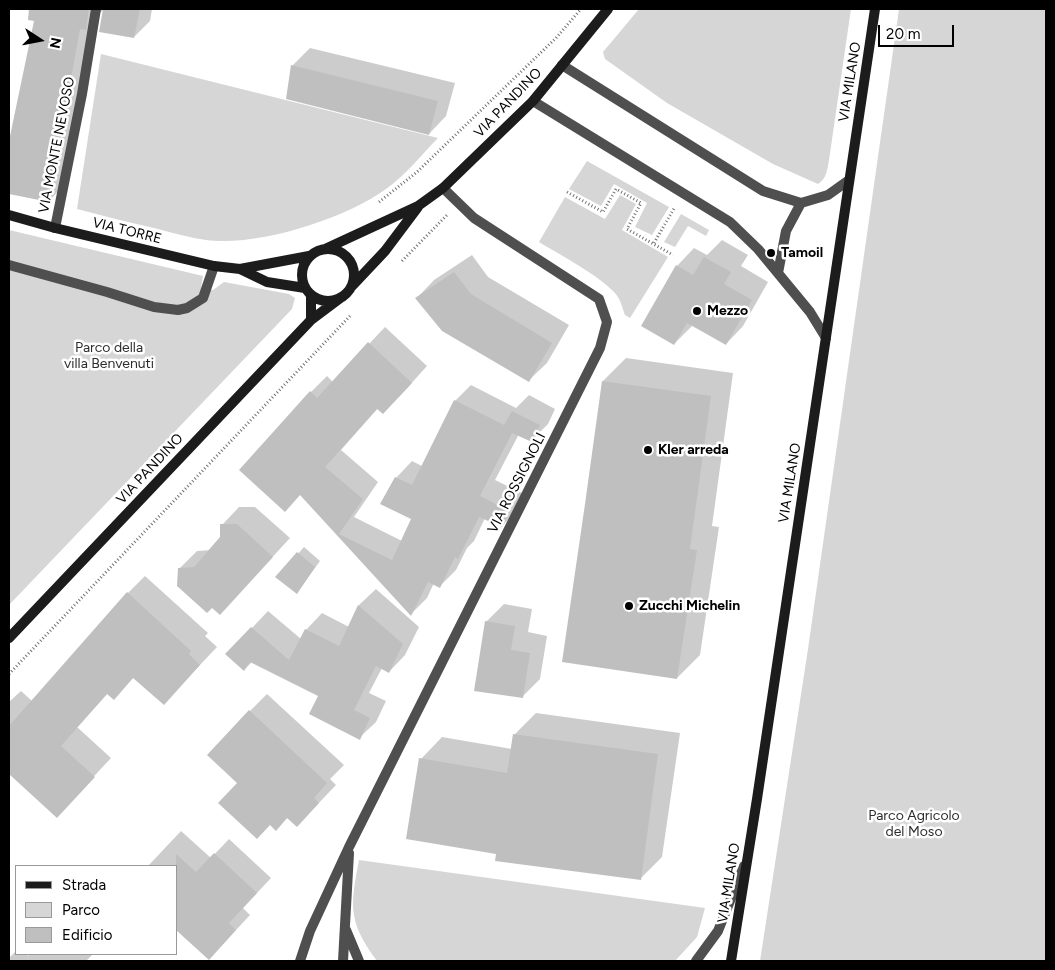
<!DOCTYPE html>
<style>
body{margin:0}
#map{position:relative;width:1055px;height:970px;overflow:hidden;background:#fff;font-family:Figtree,sans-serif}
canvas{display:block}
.frame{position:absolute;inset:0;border:10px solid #000;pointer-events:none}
.legend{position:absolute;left:15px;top:865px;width:162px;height:90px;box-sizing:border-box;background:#fff;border:1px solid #999;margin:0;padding:6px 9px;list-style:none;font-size:15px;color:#000}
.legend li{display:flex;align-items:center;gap:10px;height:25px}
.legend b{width:25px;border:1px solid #999}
.north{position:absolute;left:15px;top:15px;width:50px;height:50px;-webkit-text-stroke:4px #fff;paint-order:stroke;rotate:101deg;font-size:14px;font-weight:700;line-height:20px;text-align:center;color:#000}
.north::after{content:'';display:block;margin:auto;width:18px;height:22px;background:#000;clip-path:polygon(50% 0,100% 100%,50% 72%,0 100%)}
.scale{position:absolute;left:878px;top:25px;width:76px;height:22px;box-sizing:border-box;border:2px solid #000;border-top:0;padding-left:6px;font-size:15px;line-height:18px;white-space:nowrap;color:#000;-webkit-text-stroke:4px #fff;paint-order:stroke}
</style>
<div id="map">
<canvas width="1055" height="970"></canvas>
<div class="frame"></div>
<ul class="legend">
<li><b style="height:6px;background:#1c1c1c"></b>Strada</li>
<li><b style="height:14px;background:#d6d6d6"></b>Parco</li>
<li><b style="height:14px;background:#bfbfbf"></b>Edificio</li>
</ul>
<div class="north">N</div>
<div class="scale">20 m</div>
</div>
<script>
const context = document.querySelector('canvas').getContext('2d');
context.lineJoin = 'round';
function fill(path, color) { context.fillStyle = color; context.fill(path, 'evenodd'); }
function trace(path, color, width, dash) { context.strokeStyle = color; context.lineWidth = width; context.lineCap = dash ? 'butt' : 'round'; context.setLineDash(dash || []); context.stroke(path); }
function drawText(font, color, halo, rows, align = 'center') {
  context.font = font + ' Figtree,sans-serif'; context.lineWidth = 5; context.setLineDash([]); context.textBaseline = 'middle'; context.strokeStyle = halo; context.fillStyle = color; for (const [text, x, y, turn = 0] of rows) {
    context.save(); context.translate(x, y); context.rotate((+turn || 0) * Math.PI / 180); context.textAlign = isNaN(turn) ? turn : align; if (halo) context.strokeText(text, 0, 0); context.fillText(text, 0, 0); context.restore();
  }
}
const green = new Path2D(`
 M 639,9 L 851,9 L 829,160 C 827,170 827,178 818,184 L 773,164 L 667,103 L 605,59 L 603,52 Z
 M 899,9 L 1046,9 L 1046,961 L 760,961 L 808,649 Z
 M 101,54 L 438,138 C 421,155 406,175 386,189 C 345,219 257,247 206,240 C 190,238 174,233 158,229 C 131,223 104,216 77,209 Z
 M 587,161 L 669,207 L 652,235 L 635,227 L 647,203 L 614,184 L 601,206 L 569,189 Z
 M 620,195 L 636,204 L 622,230 L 668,257 L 630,318 L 625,315 C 622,307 621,300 615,293 C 597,274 562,256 539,242 L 565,197 L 605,219 Z
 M 681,214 L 709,230 L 706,236 L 688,226 L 675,247 L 664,242 Z
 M 9,230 L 203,276 L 201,288 L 213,290 L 224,282 L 289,294 L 295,298 L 292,309 L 9,605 Z
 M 359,860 L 705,908 L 697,937 L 675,961 L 377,961 C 368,949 356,931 354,915 C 351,899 356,876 359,860 Z`);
const shadow = new Path2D(`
 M 37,9 L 152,9 L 150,21 L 134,37 L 103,10 L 94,19 L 65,184 L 49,201 L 9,192 L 9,150 L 33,35 Z
 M 310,48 L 455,83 L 446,116 L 429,134 L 292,66 Z
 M 722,240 L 748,255 L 741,266 L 768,282 L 743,326 L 726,344 L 693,325 L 674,344 L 677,266 L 694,248 L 707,255 Z
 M 472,255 L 488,277 L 569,325 L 547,363 L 529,380 L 417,298 L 434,280 Z
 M 385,327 L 427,366 L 399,397 L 378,408 L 341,450 L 378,482 L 354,517 L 402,541 L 413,519 L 382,503 L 396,478 L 412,461 L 422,466 L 455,401 L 471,385 L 516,408 L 529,395 L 555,409 L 548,424 L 532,440 L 519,434 L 495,480 L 526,495 L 518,510 L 502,526 L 485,518 L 474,541 L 467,548 L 456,570 L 440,586 L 434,583 L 427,598 L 411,614 L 300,494 L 311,392 L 327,376 L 333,382 Z
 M 626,358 L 733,373 L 712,526 L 719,527 L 700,655 L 677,678 L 603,381 Z
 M 239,507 L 255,507 L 290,538 L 220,614 L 179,569 L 197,551 L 211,550 L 221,538 L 222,525 Z
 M 304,547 L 320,561 L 297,593 L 277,577 Z
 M 145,576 L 208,633 L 205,636 L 217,647 L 164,703 L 134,677 L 114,698 L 108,693 L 77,727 L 111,758 L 57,816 L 9,772 L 9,702 L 21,691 L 32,701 L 128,593 Z
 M 376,589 L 419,627 L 405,655 L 389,672 L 382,668 L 369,693 L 386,701 L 376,722 L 359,738 L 320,695 L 252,662 L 244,670 L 252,628 L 268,611 L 301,639 L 306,630 L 322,613 L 349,627 L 359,605 Z
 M 504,604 L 532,609 L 528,632 L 547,636 L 540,679 L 522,697 L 486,622 Z
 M 267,694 L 344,765 L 330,779 L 336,785 L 314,808 L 288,817 L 276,829 L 239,783 L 250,711 Z
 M 536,713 L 680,733 L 662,857 L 640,879 L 497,853 L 421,759 L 442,737 L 512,749 L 514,735 Z
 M 181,831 L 211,858 L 229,839 L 271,878 L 243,908 L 250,915 L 223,944 L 176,866 L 148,866 Z
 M 16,951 L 16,954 L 26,954 L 28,956 L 29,954 L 93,954 L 86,961 L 9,961 L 9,958 Z`);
const building = new Path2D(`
 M 29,9 L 89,9 L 86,30 L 80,29 L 49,202 L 9,194 L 9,141 L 34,21 L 28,20 Z
 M 103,9 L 140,9 L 134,38 L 99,32 Z
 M 291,65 L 438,101 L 429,135 L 286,99 Z
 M 704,257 L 731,272 L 724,284 L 752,300 L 726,345 L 687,323 L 674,345 L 641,326 L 676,265 L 693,275 Z
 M 454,272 L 471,294 L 552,343 L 529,382 L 442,331 L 415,298 Z
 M 368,342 L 412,383 L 383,414 L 377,409 L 325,467 L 363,499 L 339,534 L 392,560 L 411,519 L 380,504 L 395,477 L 412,485 L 454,400 L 504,425 L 512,411 L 540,425 L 532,442 L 512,433 L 480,496 L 510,511 L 502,527 L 479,517 L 458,559 L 455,557 L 440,588 L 428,582 L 411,616 L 300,495 L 285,512 L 239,470 L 310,391 L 317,398 Z
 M 602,381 L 711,396 L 690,549 L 697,550 L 677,679 L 562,662 L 585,504 Z
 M 220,524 L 237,524 L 273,557 L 220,615 L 212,608 L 207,613 L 177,586 L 178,568 L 194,567 L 220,537 Z
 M 297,552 L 315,567 L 297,594 L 275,577 Z
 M 127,592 L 191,651 L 189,654 L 200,665 L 164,705 L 133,678 L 114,700 L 107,694 L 61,746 L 95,777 L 57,818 L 9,774 L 9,726 Z
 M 358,605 L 403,644 L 389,673 L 376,666 L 354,710 L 370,718 L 360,740 L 309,714 L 318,696 L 250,662 L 244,671 L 225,654 L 251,627 L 289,660 L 305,629 L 339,646 Z
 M 485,621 L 515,626 L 511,650 L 530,653 L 523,698 L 474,691 Z
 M 249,710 L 327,783 L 314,798 L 319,803 L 297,827 L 287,818 L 276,831 L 270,825 L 257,839 L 218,803 L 237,783 L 207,755 Z
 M 513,734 L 658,754 L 641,880 L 495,861 L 496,854 L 406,839 L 419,758 L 507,773 Z
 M 214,853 L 257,893 L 229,923 L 236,930 L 209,960 L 176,930 L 176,854 L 196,872 Z`);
const path = new Path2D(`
 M 567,192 L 603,212 L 616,189 L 641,203 L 627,229 L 673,255
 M 379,202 L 417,172 L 556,38 L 581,9
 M 654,243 L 675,207
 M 402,261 L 447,215
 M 9,674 L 350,316`);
const lane = new Path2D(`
 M 562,65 L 763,191 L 801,203 L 828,195 L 849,180
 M 533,101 L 730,222 L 758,249 L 810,312 L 826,338
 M 9,265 L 107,292 L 154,307 L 178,310 L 187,308 L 203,298 L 214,266
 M 778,273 L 786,231 L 801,203`);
const street = new Path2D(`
 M 55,228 L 82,94 L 96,9
 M 346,930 L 359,961
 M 300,961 L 310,931 L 349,847 L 600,348 L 607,322 L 599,299 L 474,218 L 443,188
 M 343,961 L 349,853
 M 696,961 L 718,931 L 744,866`);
const secondary = new Path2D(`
 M 9,215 L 55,228 L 214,266 L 240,269 L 309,256
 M 325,249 L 418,206 L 443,188 L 533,101 L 608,9
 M302 275a26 26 0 1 1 52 0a26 26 0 1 1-52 0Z
 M 240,269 L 267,282 L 305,288
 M 352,286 L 385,251 L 418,207
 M 311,320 L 311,295
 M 9,638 L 311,320 L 343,296
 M 731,961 L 757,799 L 875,9`);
const markers = [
 [771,253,5,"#000"],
 [697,311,5,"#000"],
 [648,450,5,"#000"],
 [629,606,5,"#000"]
];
const streetNames = [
 ["VIA MILANO",850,82,-81],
 ["VIA PANDINO",508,103,-46],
 ["VIA MONTE NEVOSO",57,145,-79],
 ["VIA TORRE",127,231,14],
 ["VIA PANDINO",150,469,-47],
 ["VIA ROSSIGNOLI",517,483,-63],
 ["VIA MILANO",790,483,-81],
 ["VIA MILANO",729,883,-81]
];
const poiNames = [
 ["Tamoil",781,253],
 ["Mezzo",707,311],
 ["Kler arreda",658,450],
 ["Zucchi Michelin",639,606]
];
const parkNames = [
 ["Parco della",109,348],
 ["villa Benvenuti",109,364],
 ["Parco Agricolo",914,816],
 ["del Moso",914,832]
];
fill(green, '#d6d6d6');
fill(shadow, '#0003');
fill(building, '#bfbfbf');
trace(path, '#717171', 3, [1, 2.5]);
trace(lane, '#4f4f4f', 10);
trace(street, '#4f4f4f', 10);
trace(secondary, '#1c1c1c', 10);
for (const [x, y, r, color] of markers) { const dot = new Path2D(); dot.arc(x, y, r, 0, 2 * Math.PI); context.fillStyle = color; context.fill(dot); trace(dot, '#fff', 2); }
drawText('14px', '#000', '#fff', streetNames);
drawText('bold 14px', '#000', '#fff', poiNames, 'left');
drawText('14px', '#2d2d2d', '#fff', parkNames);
</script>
